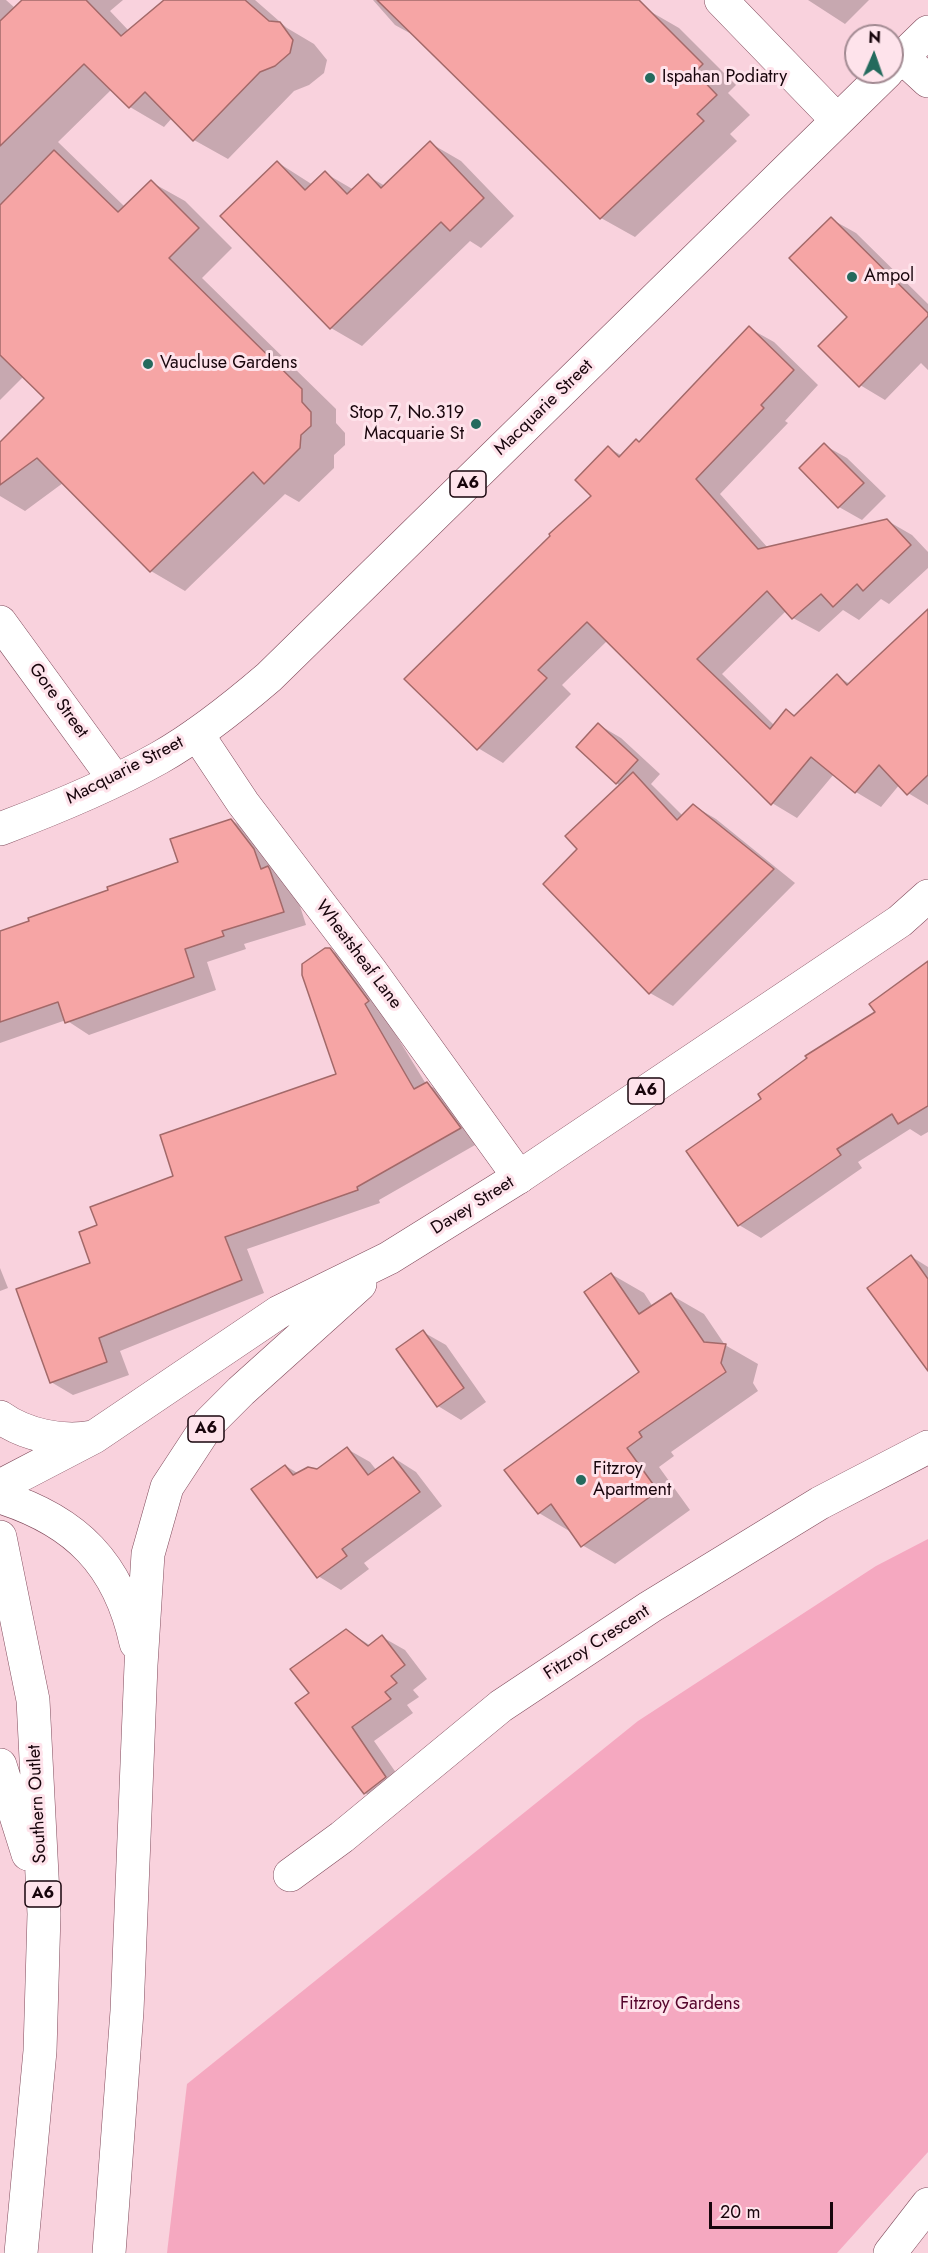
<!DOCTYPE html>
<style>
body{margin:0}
#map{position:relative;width:928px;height:2253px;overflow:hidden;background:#f9d2dd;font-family:Jost,sans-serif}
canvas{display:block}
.north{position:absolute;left:844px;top:24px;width:60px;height:60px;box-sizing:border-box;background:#fee3eb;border:2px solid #a28a92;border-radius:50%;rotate:2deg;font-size:16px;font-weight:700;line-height:24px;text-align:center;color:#18050c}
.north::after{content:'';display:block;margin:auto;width:21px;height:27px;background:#246a5d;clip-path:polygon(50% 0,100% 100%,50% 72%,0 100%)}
.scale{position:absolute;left:709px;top:2202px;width:124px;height:27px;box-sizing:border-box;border:3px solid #18050c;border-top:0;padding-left:8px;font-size:18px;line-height:21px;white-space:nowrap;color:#18050c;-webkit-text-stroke:4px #fee3eb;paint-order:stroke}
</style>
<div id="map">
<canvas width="928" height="2253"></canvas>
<div class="north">N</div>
<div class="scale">20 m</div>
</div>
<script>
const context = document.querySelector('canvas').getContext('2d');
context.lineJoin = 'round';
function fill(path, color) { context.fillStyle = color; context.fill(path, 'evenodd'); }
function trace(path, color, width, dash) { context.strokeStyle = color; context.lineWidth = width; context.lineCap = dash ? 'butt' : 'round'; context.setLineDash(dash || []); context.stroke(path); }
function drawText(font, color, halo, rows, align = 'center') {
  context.font = font + ' Jost,sans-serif'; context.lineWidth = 6; context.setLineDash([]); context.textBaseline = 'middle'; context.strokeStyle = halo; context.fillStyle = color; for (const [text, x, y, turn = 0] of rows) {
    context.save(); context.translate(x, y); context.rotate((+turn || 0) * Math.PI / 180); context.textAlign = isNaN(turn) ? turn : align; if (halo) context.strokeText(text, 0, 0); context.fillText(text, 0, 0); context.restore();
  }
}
const green = new Path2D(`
 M 928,1539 L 928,2152 L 837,2253 L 167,2253 L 187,2084 L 638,1721 L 876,1566 Z`);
const shadow = new Path2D(`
 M 0,0 L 6,0 L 15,8 L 24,0 L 123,0 L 110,11 L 129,31 L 166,0 L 255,0 L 287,28 L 314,44 L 327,60 L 324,73 L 309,85 L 294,91 L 228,159 L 194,140 L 172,118 L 164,127 L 130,107 L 112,89 L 58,142 L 125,207 L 151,182 L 185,201 L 232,248 L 202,278 L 336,409 L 336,423 L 345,433 L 345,445 L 334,455 L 334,468 L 299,502 L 285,494 L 185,591 L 151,571 L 63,483 L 25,511 L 0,496 L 0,443 L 46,398 L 24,376 L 0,400 Z
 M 373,0 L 599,0 L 646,9 L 679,28 L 736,85 L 728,93 L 750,115 L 730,134 L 737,141 L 635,237 L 601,218 L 415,36 L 395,25 Z
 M 808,0 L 869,0 L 845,24 Z
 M 430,143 L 461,161 L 514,216 L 481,248 L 470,241 L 362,346 L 331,328 L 222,216 L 277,162 L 313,185 L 325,173 L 354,190 L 368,176 L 385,186 Z
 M 831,219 L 856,233 L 928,304 L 928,370 L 921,363 L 885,400 L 860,385 Z
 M 749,328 L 774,342 L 818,385 L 785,421 L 788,423 L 720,494 L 768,548 L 886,520 L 912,535 L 928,552 L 928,568 L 889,604 L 881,599 L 859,620 L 843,610 L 819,632 L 793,618 L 787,610 L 722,674 L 775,726 L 787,711 L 796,716 L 837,676 L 850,684 L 928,624 L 928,805 L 908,793 L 900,784 L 881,807 L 856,792 L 834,774 L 797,818 L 772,803 L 608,640 L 562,685 L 571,694 L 503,763 L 478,748 L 593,496 L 608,448 L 621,455 L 640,443 Z
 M 824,445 L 847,458 L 886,496 L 862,520 L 839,507 Z
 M 599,725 L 621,738 L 660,774 L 651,784 L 683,816 L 694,806 L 716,819 L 795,883 L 673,1006 L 650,993 L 579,850 L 621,786 L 616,783 Z
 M 231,820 L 254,834 L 293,884 L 306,925 L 244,944 L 246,949 L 207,962 L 216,990 L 89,1035 L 66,1020 L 0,1043 L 0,933 L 180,863 Z
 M 329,949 L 352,963 L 426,1084 L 450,1096 L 482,1141 L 379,1200 L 380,1203 L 247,1249 L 264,1293 L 120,1351 L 129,1375 L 73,1395 L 51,1382 L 92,1264 L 99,1226 L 338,1075 Z
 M 928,973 L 928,1132 L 921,1136 L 910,1129 L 858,1162 L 862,1168 L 761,1238 L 739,1225 L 763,1099 Z
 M 912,1257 L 928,1267 L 928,1368 Z
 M 0,1268 L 8,1288 L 0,1291 Z
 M 611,1274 L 644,1293 L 653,1307 L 671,1295 L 704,1314 L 725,1345 L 758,1364 L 753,1383 L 758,1391 L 671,1452 L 674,1456 L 659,1467 L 690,1510 L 615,1564 L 582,1545 L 571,1532 L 539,1513 L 641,1372 Z
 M 423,1332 L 446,1345 L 486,1402 L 461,1420 L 438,1406 L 398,1349 Z
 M 347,1449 L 370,1462 L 377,1471 L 394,1458 L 416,1472 L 442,1506 L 364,1563 L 369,1569 L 341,1590 L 318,1576 L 286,1466 L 299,1474 L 318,1471 Z
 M 346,1630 L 371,1646 L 382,1637 L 405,1650 L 427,1679 L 413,1690 L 419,1697 L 407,1705 L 413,1713 L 374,1741 L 408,1790 L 388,1806 L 365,1793 L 298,1704 L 311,1694 Z`);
const building = new Path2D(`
 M 22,0 L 86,0 L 121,36 L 164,0 L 245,0 L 269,21 L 280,22 L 293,40 L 290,53 L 275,66 L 260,72 L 193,141 L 145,92 L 129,108 L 84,64 L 0,146 L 0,21 Z
 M 377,0 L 639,0 L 703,64 L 695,72 L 717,95 L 697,114 L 704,121 L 600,219 Z
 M 430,141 L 484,198 L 450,231 L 441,222 L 330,329 L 220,216 L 277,161 L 305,190 L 325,171 L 347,194 L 368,174 L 381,188 Z
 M 54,150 L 118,212 L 151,180 L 199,228 L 169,258 L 302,389 L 302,402 L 311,412 L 311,426 L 301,435 L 300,448 L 264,484 L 253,472 L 150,572 L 37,458 L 0,485 L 0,442 L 44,398 L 0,355 L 0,205 Z
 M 831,217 L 928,313 L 928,316 L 859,387 L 818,346 L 847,317 L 789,258 Z
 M 749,326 L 794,370 L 761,405 L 764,408 L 696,479 L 758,549 L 887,519 L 911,545 L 863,591 L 857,584 L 833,607 L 821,594 L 792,619 L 767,591 L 697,659 L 770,729 L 786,709 L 794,716 L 837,674 L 847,685 L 928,609 L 928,775 L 907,795 L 879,765 L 855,793 L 811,757 L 771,805 L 587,622 L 538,670 L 547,678 L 477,750 L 404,679 L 550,536 L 549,534 L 591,496 L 575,480 L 608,446 L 619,457 L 636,439 L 639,442 Z
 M 824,443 L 864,483 L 838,508 L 799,468 Z
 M 598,723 L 638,760 L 616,784 L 576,747 Z
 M 633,772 L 677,820 L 693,804 L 774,869 L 649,994 L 543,884 L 577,849 L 565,836 Z
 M 231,819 L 254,849 L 261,869 L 268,866 L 270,870 L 284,912 L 222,931 L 224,936 L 185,949 L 194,977 L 65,1023 L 58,1002 L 0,1022 L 0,931 L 29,921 L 28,918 L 108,890 L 107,887 L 178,862 L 170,839 Z
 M 325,948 L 330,948 L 369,1001 L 365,1004 L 414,1089 L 427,1082 L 461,1128 L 357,1187 L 358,1190 L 225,1237 L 242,1280 L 99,1338 L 107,1362 L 50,1383 L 16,1289 L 90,1263 L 79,1232 L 97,1225 L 90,1207 L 173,1176 L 160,1135 L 336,1074 L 302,975 L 302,964 Z
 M 928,961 L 928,1106 L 898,1124 L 892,1114 L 837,1149 L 841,1155 L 738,1226 L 686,1151 L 761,1099 L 758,1094 L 807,1058 L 805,1056 L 875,1012 L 869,1004 Z
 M 911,1255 L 928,1279 L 928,1371 L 867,1288 Z
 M 611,1273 L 639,1314 L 671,1293 L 704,1342 L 726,1344 L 721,1363 L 726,1372 L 639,1432 L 642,1437 L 627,1448 L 658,1491 L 581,1547 L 551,1504 L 538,1514 L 504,1470 L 639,1372 L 584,1292 Z
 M 423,1330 L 464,1388 L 437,1407 L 396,1349 Z
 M 347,1447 L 368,1475 L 393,1457 L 420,1492 L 342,1549 L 347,1556 L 317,1578 L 251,1489 L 285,1465 L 293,1475 L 308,1467 L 317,1469 Z
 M 346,1629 L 368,1646 L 382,1635 L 405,1665 L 391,1676 L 397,1683 L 385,1692 L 391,1699 L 352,1727 L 386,1777 L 364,1794 L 295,1703 L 309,1693 L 290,1669 Z`);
const minor = new Path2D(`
 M 721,0 L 837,120
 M 902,57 L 928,81
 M 0,622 L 115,780
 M 197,734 L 243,803 L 370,970 L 519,1177
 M 290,1875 L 342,1837 L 501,1706 L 650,1607 L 820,1503 L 928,1447
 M 890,2253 L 928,2204`);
const highway = new Path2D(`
 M 892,67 L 928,32
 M 0,829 C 53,809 109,786 159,758 C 198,736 234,707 269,677 L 887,72
 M 0,1417 C 25,1435 63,1443 93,1437
 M 0,1486 L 94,1437 L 279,1312 L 389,1258 L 519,1177 L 900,921 L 928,896
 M 0,1497 C 76,1521 119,1564 136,1643
 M 0,1537 L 33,1700 L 44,1914 L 40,2051 L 21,2253
 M 0,1765 L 28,1854
 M 109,2253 L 127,2011 L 141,1665 L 148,1554 L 167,1487 L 209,1423 L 241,1391 L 360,1284`);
const markers = [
 [650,78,6,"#246a5d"],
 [852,277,6,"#246a5d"],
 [148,364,6,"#246a5d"],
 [476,424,6,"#246a5d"],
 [581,1480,6,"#246a5d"]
];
const shields = [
 [468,484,36],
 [646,1091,36],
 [206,1429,36],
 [43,1894,36]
];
const shieldNames = [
 ["A6",468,484],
 ["A6",646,1091],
 ["A6",206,1429],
 ["A6",43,1894]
];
const poiNames = [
 ["Ispahan Podiatry",662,78],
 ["Ampol",864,277],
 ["Vaucluse Gardens",160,364],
 ["Stop 7, No.319",464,414,"right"],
 ["Macquarie St",464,435,"right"],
 ["Fitzroy",593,1470],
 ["Apartment",593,1491]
];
const streetNames = [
 ["Macquarie Street",544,408,-44],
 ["Gore Street",58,701,54],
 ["Macquarie Street",125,771,-27],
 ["Wheatsheaf Lane",358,955,53],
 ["Davey Street",473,1206,-32],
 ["Fitzroy Crescent",597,1643,-33],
 ["Southern Outlet",38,1804,-93]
];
const parkNames = [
 ["Fitzroy Gardens",680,2005]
];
fill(green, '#f5a8c0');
fill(shadow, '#0003');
fill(building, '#f6a5a5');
trace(building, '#a36969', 1.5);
trace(minor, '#804b5c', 34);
trace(highway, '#804b5c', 34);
trace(minor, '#fff', 33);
trace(highway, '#fff', 33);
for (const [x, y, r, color] of markers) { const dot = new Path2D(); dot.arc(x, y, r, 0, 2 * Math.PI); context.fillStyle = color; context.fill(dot); trace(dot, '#fee3eb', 2); }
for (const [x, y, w] of shields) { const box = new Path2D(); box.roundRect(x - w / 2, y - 13, w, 26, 4.5); context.fillStyle = '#fee3eb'; context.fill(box); trace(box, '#18050c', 1.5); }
drawText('bold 16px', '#18050c', null, shieldNames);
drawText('18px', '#18050c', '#fee3eb', poiNames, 'left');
drawText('18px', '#18050c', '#fee3eb', streetNames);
drawText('18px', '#55042b', '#fee3eb', parkNames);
</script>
